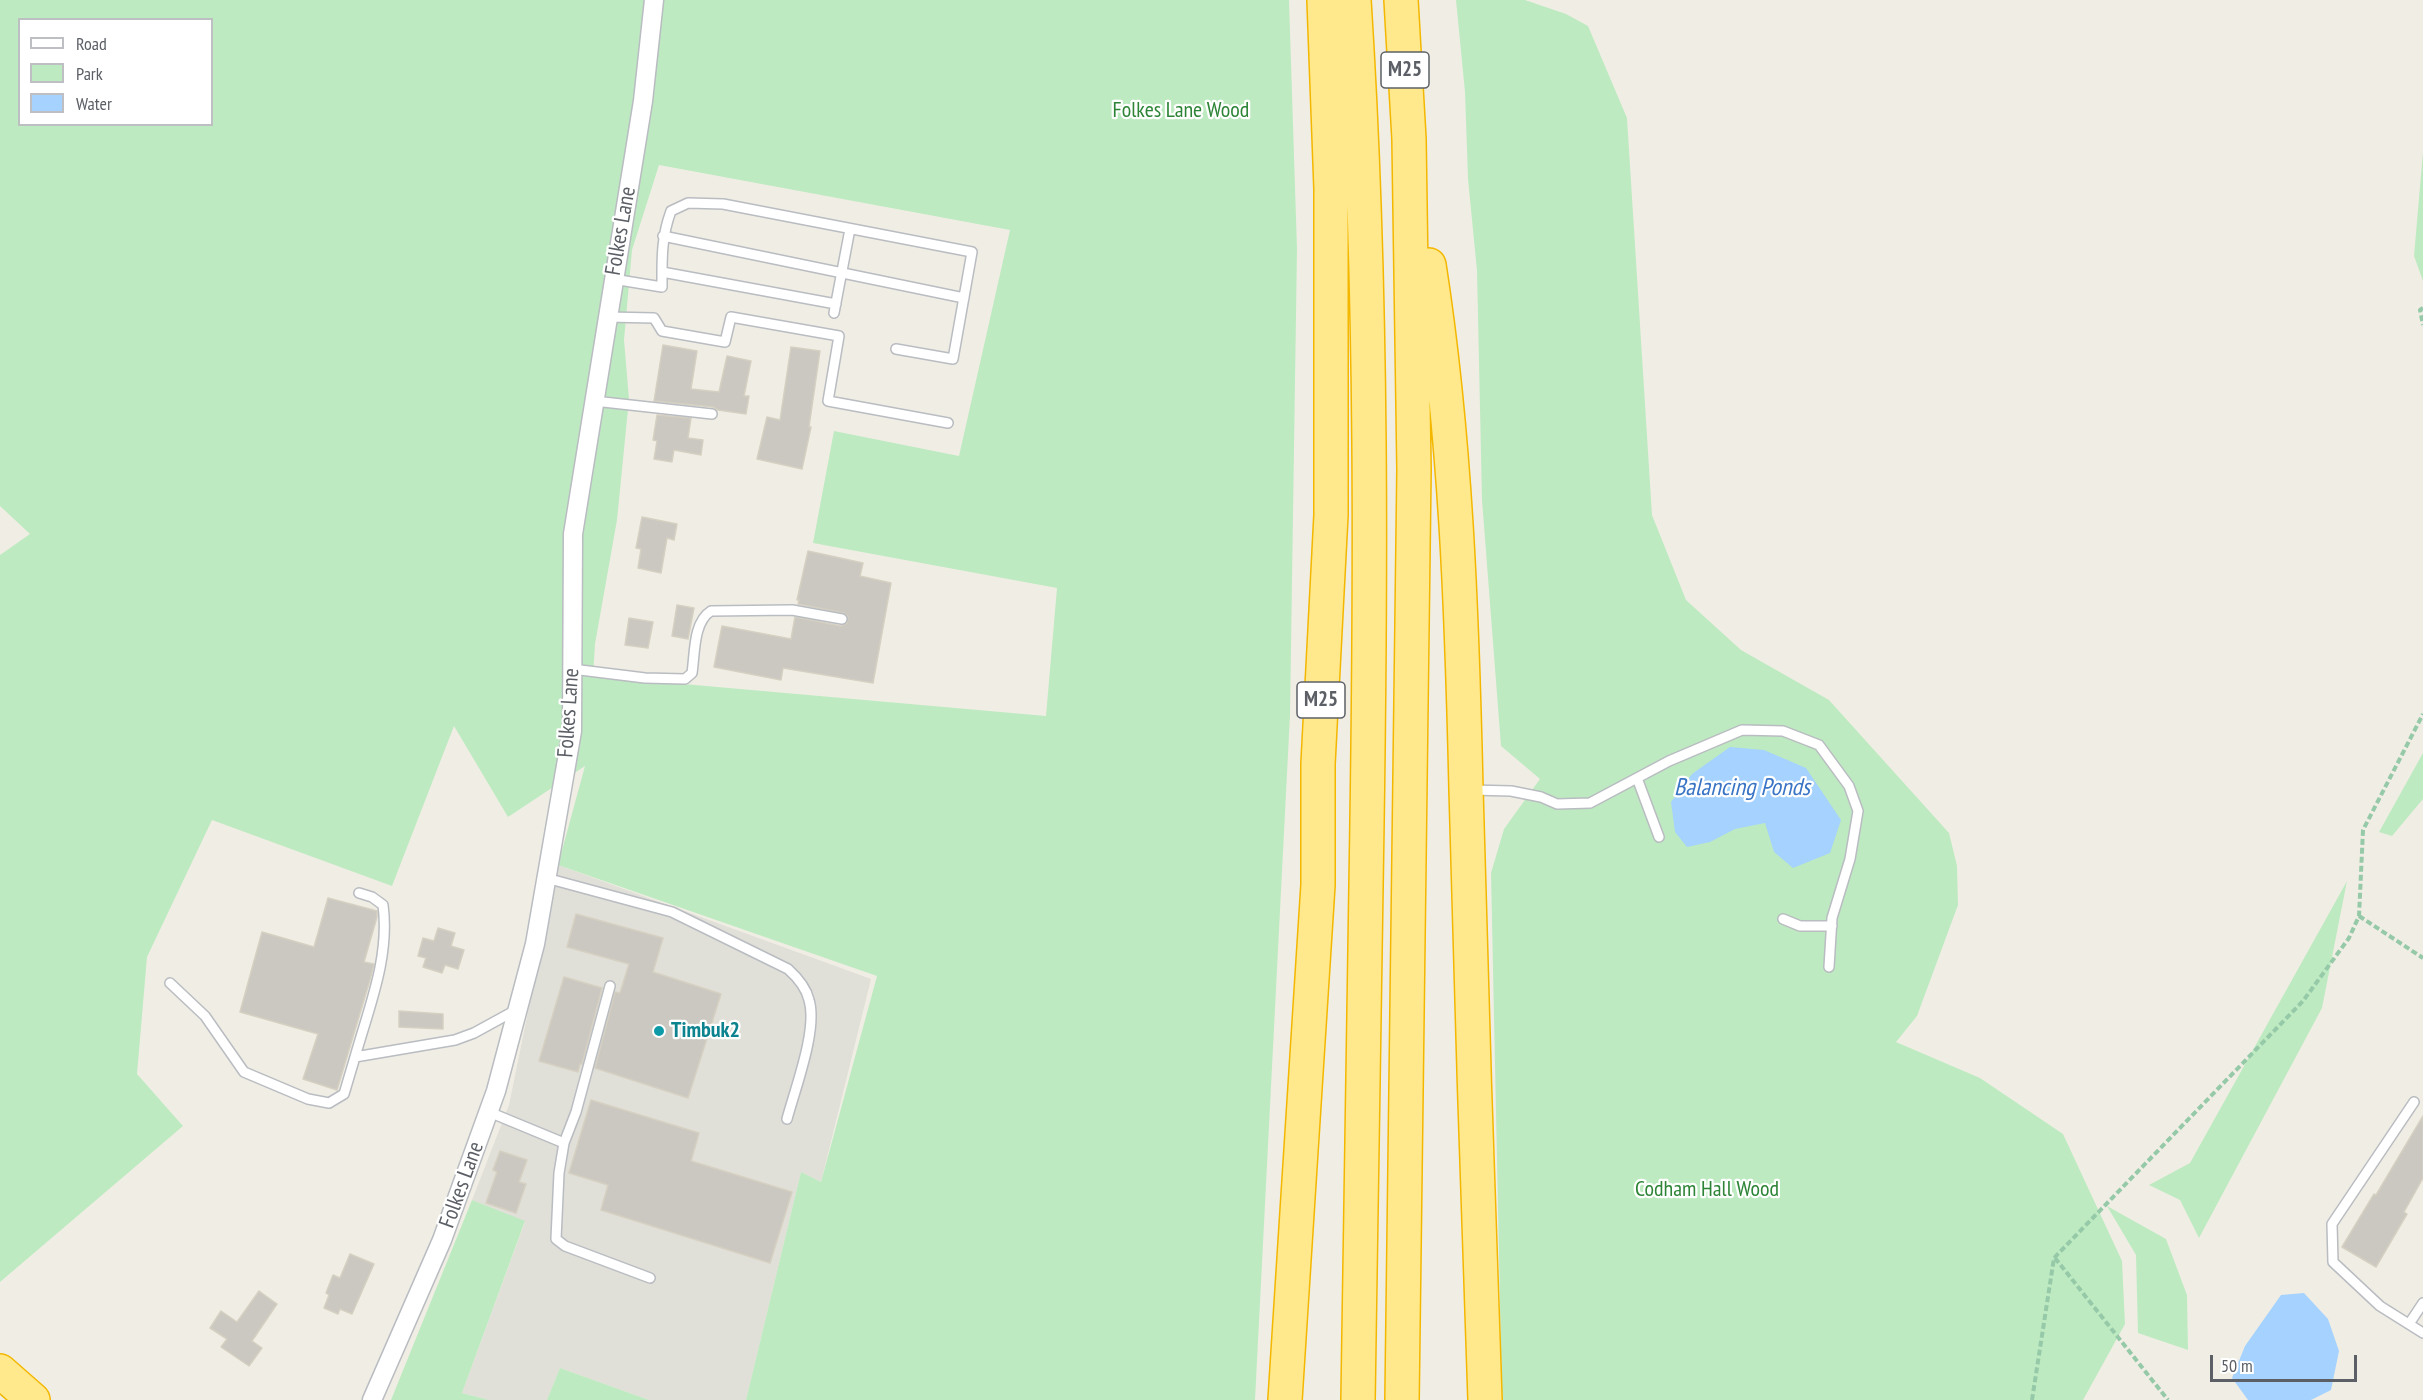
<!DOCTYPE html>
<style>
body{margin:0}
#map{position:relative;width:2423px;height:1400px;overflow:hidden;background:#f0eee4;font-family:"PT Sans Narrow",sans-serif}
canvas{display:block}
.legend{position:absolute;left:18px;top:18px;width:195px;height:108px;box-sizing:border-box;background:#fff;border:2px solid #bebfc2;margin:0;padding:8px 10px;list-style:none;font-size:18px;color:#5c6066}
.legend li{display:flex;align-items:center;gap:12px;height:30px}
.legend b{width:30px;border:2px solid #bebfc2}
.scale{position:absolute;left:2210px;top:1355px;width:147px;height:27px;box-sizing:border-box;border:3px solid #5c6066;border-top:0;padding-left:8px;font-size:18px;line-height:21px;white-space:nowrap;color:#5c6066;-webkit-text-stroke:4px #fff;paint-order:stroke}
</style>
<div id="map">
<canvas width="2423" height="1400"></canvas>
<ul class="legend">
<li><b style="height:8px;background:#fff"></b>Road</li>
<li><b style="height:16px;background:#beeac1"></b>Park</li>
<li><b style="height:16px;background:#a5d2ff"></b>Water</li>
</ul>
<div class="scale">50 m</div>
</div>
<script>
const context = document.querySelector('canvas').getContext('2d');
context.lineJoin = 'round';
function fill(path, color) { context.fillStyle = color; context.fill(path, 'evenodd'); }
function trace(path, color, width, dash) { context.strokeStyle = color; context.lineWidth = width; context.lineCap = dash ? 'butt' : 'round'; context.setLineDash(dash || []); context.stroke(path); }
function drawText(font, color, halo, rows, align = 'center') {
  context.font = font + ' "PT Sans Narrow",sans-serif'; context.lineWidth = 4.5; context.setLineDash([]); context.textBaseline = 'middle'; context.strokeStyle = halo; context.fillStyle = color; for (const [text, x, y, turn = 0] of rows) {
    context.save(); context.translate(x, y); context.rotate((+turn || 0) * Math.PI / 180); context.textAlign = isNaN(turn) ? turn : align; if (halo) context.strokeText(text, 0, 0); context.fillText(text, 0, 0); context.restore();
  }
}
const industrial = new Path2D(`
 M 558,865 L 871,979 L 821,1182 L 801,1172 L 746,1400 L 649,1400 L 560,1368 L 547,1400 L 489,1400 L 462,1393 L 525,1222 L 472,1200 L 509,1105 Z`);
const green = new Path2D(`
 M 0,0 L 1289,0 L 1297,249 L 1290,715 L 1255,1400 L 746,1400 L 801,1172 L 821,1182 L 877,976 L 558,865 L 585,766 L 508,817 L 454,726 L 392,886 L 212,820 L 147,957 L 137,1074 L 183,1126 L 0,1282 L 0,555 L 30,534 L 0,506 ZM 20,20 L 212,20 L 212,124 L 20,124 ZM 659,165 L 1010,230 L 959,456 L 834,431 L 813,543 L 1057,588 L 1046,716 L 593,676 L 595,644 L 617,520 L 629,399 L 624,340 L 632,250 Z
 M 1456,0 L 1525,0 L 1566,14 L 1588,26 L 1627,118 L 1652,515 L 1686,600 L 1741,650 L 1829,700 L 1949,833 L 1957,866 L 1958,905 L 1917,1016 L 1896,1042 L 1980,1078 L 2063,1134 L 2122,1261 L 2125,1324 L 2083,1400 L 1502,1400 L 1491,873 L 1504,829 L 1540,779 L 1501,746 L 1482,500 L 1477,271 L 1468,179 L 1465,92 Z
 M 2423,152 L 2423,281 L 2414,256 Z
 M 2423,753 L 2423,799 L 2392,836 L 2379,832 Z
 M 2347,881 L 2322,1008 L 2199,1238 L 2180,1200 L 2149,1185 L 2190,1163 Z
 M 472,1200 L 525,1221 L 462,1393 L 489,1400 L 391,1400 Z
 M 2107,1206 L 2166,1239 L 2187,1295 L 2188,1350 L 2138,1333 L 2136,1255 Z
 M 560,1368 L 649,1400 L 547,1400 Z`);
const water = new Path2D(`
 M 1730,747 L 1764,750 L 1806,768 L 1841,820 L 1830,853 L 1793,868 L 1774,852 L 1765,823 L 1735,829 L 1710,842 L 1687,847 L 1675,832 L 1671,802 L 1692,774 Z
 M 2304,1293 L 2328,1319 L 2339,1351 L 2331,1390 L 2311,1400 L 2248,1400 L 2232,1378 L 2245,1346 L 2281,1295 Z`);
const building = new Path2D(`
 M 663,345 L 697,351 L 691,389 L 719,392 L 727,356 L 751,361 L 744,396 L 749,396 L 746,414 L 718,410 L 713,407 L 654,401 Z
 M 791,347 L 820,351 L 809,427 L 811,427 L 802,469 L 757,459 L 767,417 L 780,420 Z
 M 657,415 L 691,418 L 688,438 L 703,440 L 701,455 L 674,450 L 672,462 L 654,459 L 657,441 L 653,440 Z
 M 642,517 L 677,524 L 674,540 L 667,538 L 661,573 L 638,568 L 641,549 L 636,548 Z
 M 808,551 L 863,563 L 860,576 L 891,583 L 873,683 L 783,668 L 781,680 L 714,667 L 722,626 L 791,639 L 795,617 L 841,626 L 847,623 L 848,616 L 844,613 L 798,604 L 799,600 L 797,600 Z
 M 677,605 L 694,608 L 688,639 L 672,636 Z
 M 629,618 L 653,622 L 648,648 L 625,645 Z
 M 328,898 L 377,911 L 377,917 L 364,962 L 374,964 L 370,980 L 337,1090 L 303,1079 L 318,1034 L 240,1012 L 262,932 L 314,947 Z
 M 576,914 L 663,938 L 653,972 L 721,994 L 688,1098 L 595,1068 L 615,992 L 620,993 L 629,964 L 567,947 Z
 M 438,928 L 455,933 L 451,946 L 464,950 L 458,969 L 445,965 L 442,973 L 423,967 L 426,958 L 418,956 L 423,938 L 434,941 Z
 M 564,977 L 602,988 L 582,1064 L 580,1064 L 578,1072 L 539,1061 Z
 M 399,1011 L 443,1014 L 443,1029 L 399,1027 Z
 M 591,1100 L 699,1133 L 691,1161 L 792,1192 L 770,1263 L 601,1210 L 608,1185 L 569,1173 Z
 M 2423,1116 L 2423,1178 L 2404,1212 L 2407,1214 L 2376,1267 L 2342,1247 L 2374,1194 L 2376,1195 Z
 M 500,1151 L 527,1160 L 519,1182 L 526,1184 L 516,1213 L 486,1203 L 497,1172 L 493,1170 Z
 M 350,1254 L 374,1264 L 352,1314 L 340,1309 L 338,1314 L 324,1308 L 329,1295 L 326,1293 L 333,1275 L 340,1278 Z
 M 259,1291 L 277,1304 L 252,1341 L 262,1348 L 249,1366 L 221,1347 L 227,1339 L 210,1328 L 221,1311 L 237,1322 Z`);
const path = new Path2D(`
 M 2423,308 L 2420,310 L 2423,325
 M 2359,916 L 2423,958
 M 2055,1258 L 2168,1400
 M 2032,1400 L 2054,1258 L 2303,1001 L 2349,938 L 2359,916 L 2363,830 L 2423,714`);
const lane = new Path2D(`
 M 663,236 L 964,298
 M 662,272 L 836,304
 M 613,279 L 662,287 C 662,260 661,238 671,211 L 688,203 L 723,204 L 972,252 L 953,359 L 896,349
 M 834,313 L 850,229
 M 607,317 L 654,318 L 662,331 L 725,342 L 731,317 L 839,336 L 828,401 L 948,423
 M 594,401 L 712,414
 M 572,669 L 645,678 L 685,679 L 692,673 C 695,654 693,622 711,611 L 792,610 L 842,619
 M 1637,778 L 1659,837
 M 1471,790 L 1511,791 L 1541,797 L 1557,804 L 1590,803 L 1669,761 L 1742,730 L 1783,731 L 1819,745 L 1849,786 L 1858,811 L 1850,859 L 1832,918 L 1829,967
 M 546,878 L 672,912 L 788,969 C 798,978 806,987 809,1000 C 818,1029 795,1089 787,1119
 M 359,893 L 372,897 L 383,905 C 390,957 369,1007 355,1057 L 455,1040 L 474,1033 L 516,1010
 M 1783,919 L 1800,926 L 1832,926
 M 170,983 L 205,1016 L 244,1072 L 308,1099 L 329,1103 L 344,1094 L 355,1057
 M 2414,1102 L 2332,1224 L 2333,1262 L 2380,1306 L 2423,1333
 M 489,1112 L 564,1143 L 576,1112 L 610,986
 M 564,1143 L 559,1173 L 556,1239 L 565,1246 L 650,1278
 M 2409,1324 L 2423,1303`);
const street = new Path2D(`
 M 372,1400 L 442,1240 L 496,1091 L 535,944 L 572,731 L 573,534 L 643,101 L 654,0`);
const highway = new Path2D(`
 M 1354,0 C 1373,295 1371,591 1366,886 C 1363,1058 1361,1229 1358,1400
 M 1401,0 L 1409,139 L 1414,470 L 1402,1400
 M 1429,265 C 1456,438 1462,615 1466,789 C 1471,993 1478,1196 1485,1400
 M 0,1371 L 33,1400
 M 1285,1400 L 1318,885 L 1318,764 L 1331,515 L 1331,189 L 1324,0`);
const markers = [
 [659,1031,6,"#0f9aa8"]
];
const shields = [
 [1405,70,48],
 [1321,700,48]
];
const shieldNames = [
 ["M25",1405,70],
 ["M25",1321,700]
];
const parkNames = [
 ["Folkes Lane Wood",1181,111],
 ["Codham Hall Wood",1707,1190]
];
const streetNames = [
 ["Folkes Lane",621,231,-80],
 ["Folkes Lane",569,713,-86],
 ["Folkes Lane",462,1185,-70]
];
const cultureNames = [
 ["Timbuk2",671,1031]
];
const waterNames = [
 ["Balancing Ponds",1742,788]
];
fill(industrial, '#e0dfd8');
fill(green, '#beeac1');
fill(water, '#a5d2ff');
fill(building, '#cbc8c1');
trace(building, '#d5d0c1', 1.5);
trace(lane, '#b9bcc1', 12);
trace(street, '#b9bcc1', 21);
trace(highway, '#f4b700', 36);
trace(path, '#95c9a8', 4, [6, 3]);
trace(lane, '#fff', 9);
trace(street, '#fff', 18);
trace(highway, '#ffe98c', 33);
for (const [x, y, r, color] of markers) { const dot = new Path2D(); dot.arc(x, y, r, 0, 2 * Math.PI); context.fillStyle = color; context.fill(dot); trace(dot, '#fff', 2); }
for (const [x, y, w] of shields) { const box = new Path2D(); box.roundRect(x - w / 2, y - 18, w, 36, 4.5); context.fillStyle = '#fff'; context.fill(box); trace(box, '#5c6066', 1.5); }
drawText('bold 21px', '#5c6066', null, shieldNames);
drawText('22px', '#2d8436', '#fff', parkNames);
drawText('22px', '#5c6066', '#fff', streetNames);
drawText('bold 22px', '#0d838f', '#fff', cultureNames, 'left');
drawText('italic 24px', '#3974c5', '#fff', waterNames);
</script>
